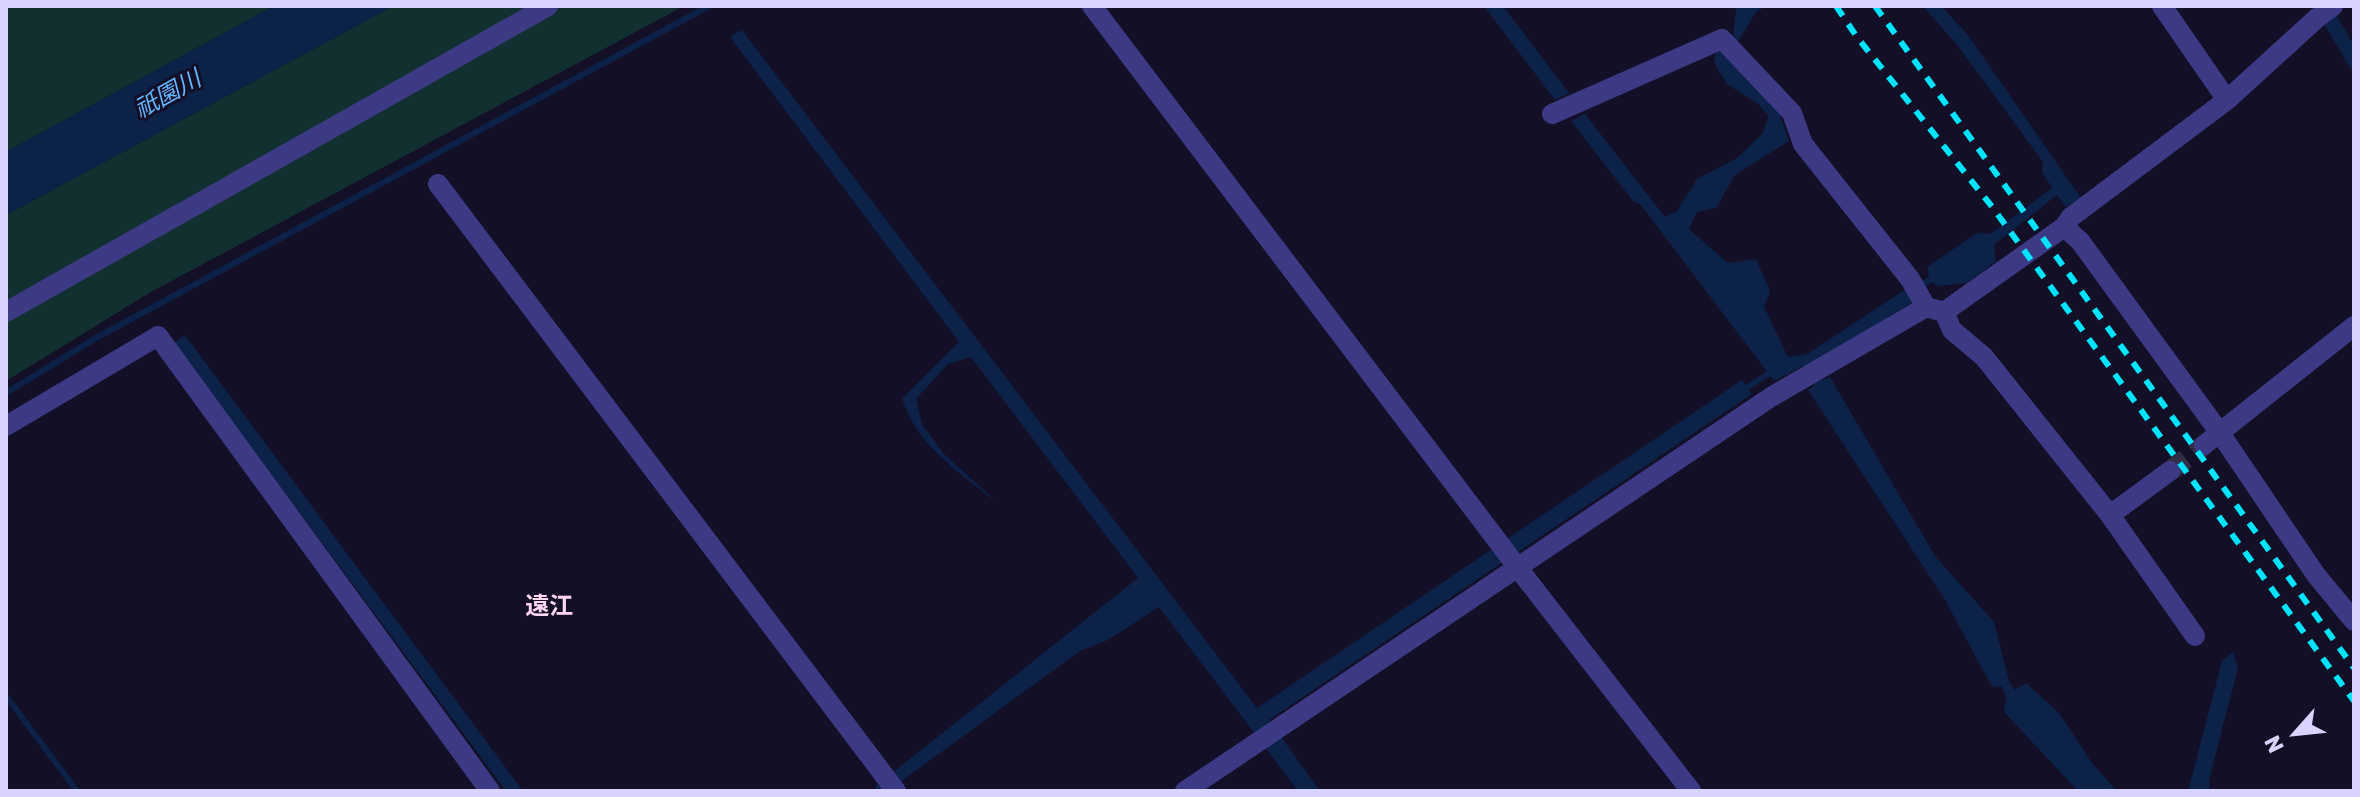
<!DOCTYPE html>
<meta charset="utf-8">
<style>
body{margin:0}
#map{position:relative;width:2360px;height:797px;overflow:hidden;background:#130f26;font-family:Rubik,sans-serif}
canvas{display:block}
.frame{position:absolute;inset:0;border:8px solid #d9d4ff;pointer-events:none}
.north{position:absolute;left:2256px;top:693px;width:80px;height:80px;-webkit-text-stroke:6px #130f26;paint-order:stroke;rotate:243deg;font-size:22px;font-weight:700;line-height:32px;text-align:center;color:#d9d4ff}
.north::after{content:'';display:block;margin:auto;width:28px;height:36px;background:#d9d4ff;clip-path:polygon(50% 0,100% 100%,50% 72%,0 100%)}
</style>
<div id="map">
<canvas width="2360" height="797"></canvas>
<div class="frame"></div>
<div class="north">N</div>
</div>
<script>
const context = document.querySelector('canvas').getContext('2d');
context.lineJoin = 'round';
function fill(path, color) { context.fillStyle = color; context.fill(path, 'evenodd'); }
function trace(path, color, width, dash) { context.strokeStyle = color; context.lineWidth = width; context.lineCap = dash ? 'butt' : 'round'; context.setLineDash(dash || []); context.stroke(path); }
function drawText(font, color, halo, rows, align = 'center') {
  context.font = font + ' Rubik,"Noto Sans JP",sans-serif'; context.lineWidth = 6; context.setLineDash([]); context.textBaseline = 'middle'; context.strokeStyle = halo; context.fillStyle = color; for (const [text, x, y, turn = 0] of rows) {
    context.save(); context.translate(x, y); context.rotate((+turn || 0) * Math.PI / 180); context.textAlign = isNaN(turn) ? turn : align; if (halo) context.strokeText(text, 0, 0); context.fillText(text, 0, 0); context.restore();
  }
}
const green = new Path2D(`
 M 6,6 L 274,6 L 6,152 Z
 M 393,6 L 684,6 L 151,292 L 6,381 L 6,215 Z`);
const water = new Path2D(`
 M 274,6 L 393,6 L 6,215 L 6,152 Z
 M 1484,6 L 1503,6 L 1569,93 L 1555,100 Z
 M 1740,6 L 1767,6 L 1756,12 L 1738,41 L 1733,37 L 1736,9 Z
 M 1923,6 L 1941,6 L 1968,35 L 2081,198 L 2066,207 L 2057,195 L 1994,245 L 1996,261 L 1967,283 L 1937,286 L 1932,282 L 1912,296 L 1915,301 L 1814,363 L 1823,380 L 1830,377 L 1935,556 L 1994,622 L 2009,681 L 2015,690 L 2026,683 L 2059,713 L 2092,763 L 2117,791 L 2078,791 L 2004,712 L 2006,696 L 2001,686 L 1992,687 L 1945,600 L 1808,390 L 1815,385 L 1803,366 L 1774,381 L 1641,205 L 1633,201 L 1571,121 L 1585,114 L 1665,217 L 1676,212 L 1697,179 L 1737,158 L 1763,133 L 1769,116 L 1758,104 L 1727,84 L 1714,63 L 1716,51 L 1728,51 L 1777,106 L 1789,141 L 1735,175 L 1716,208 L 1697,212 L 1689,229 L 1728,263 L 1756,259 L 1770,291 L 1764,307 L 1788,357 L 1807,354 L 1906,289 L 1910,292 L 1929,276 L 1927,267 L 1977,233 L 1990,234 L 2052,188 L 2042,172 L 2043,162 L 1958,46 Z
 M 2331,6 L 2354,45 L 2354,74 L 2324,24 Z
 M 742,30 L 1257,708 L 1742,380 L 1752,394 L 1269,720 L 1320,791 L 1298,791 L 1159,607 L 1108,640 L 1080,651 L 888,791 L 874,791 L 877,785 L 1138,578 L 971,357 L 948,364 L 916,399 L 922,424 L 943,453 L 999,504 C 961,474 918,447 902,399 L 959,342 L 730,37 Z
 M 185,335 L 523,791 L 506,791 L 174,343 Z
 M 2233,652 L 2238,668 L 2209,780 L 2210,791 L 2188,791 L 2222,661 Z`);
const stream = new Path2D(`
 M 1748,387 L 1768,374
 M 6,393 L 96,338 L 709,6
 M 6,696 L 77,791`);
const minorTunnel = new Path2D(`
 M 2170,471 L 2204,445`);
const minor = new Path2D(`
 M 1092,6 L 1518,568 L 1691,791
 M 2162,6 L 2227,100
 M 1552,114 L 1722,39 L 1792,113 L 1803,144 L 1910,279 L 1926,307
 M 438,184 L 896,791
 M 2064,227 L 2080,241 L 2220,433 L 2316,575 L 2354,621
 M 6,312 L 548,6
 M 1944,312 L 1952,330 L 1984,357 L 2110,515 L 2195,636
 M 6,426 L 158,336 L 490,791
 M 2204,445 L 2354,326
 M 2110,515 L 2170,471
 M 1185,791 L 1771,397 L 1926,307 L 1944,312 L 2064,227 L 2071,217 L 2227,100 L 2317,18 L 2333,6`);
const rail = new Path2D(`
 M 1836,6 L 1857,37 L 1993,208 L 2354,701
 M 1875,6 L 2354,668`);
const waterNames = [
 ["祇園川",168,95,-29]
];
const neighbourhoodNames = [
 ["遠江",549,607]
];
fill(green, '#12302f');
fill(water, '#0c2248');
trace(stream, '#0c2248', 6);
trace(minorTunnel, '#312d47', 20, [20, 10]);
trace(minor, '#3d3a85', 20);
trace(rail, '#00e5ff', 6, [12, 10]);
drawText('italic 24px', '#62b6ff', '#130f26', waterNames);
drawText('bold 24px', '#ffd6f0', '#130f26', neighbourhoodNames);
</script>
